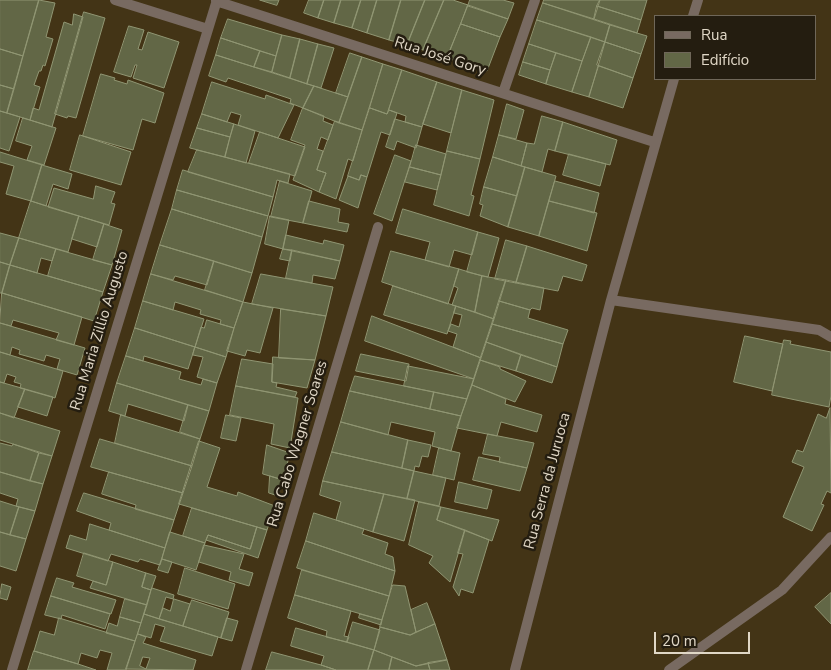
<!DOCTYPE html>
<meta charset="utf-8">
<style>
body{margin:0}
#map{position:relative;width:831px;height:670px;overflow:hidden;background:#433416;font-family:"Nunito Sans",sans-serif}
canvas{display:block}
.legend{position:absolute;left:654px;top:15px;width:162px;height:65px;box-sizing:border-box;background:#241d10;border:1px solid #6f6759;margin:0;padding:6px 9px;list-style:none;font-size:15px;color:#e0d7c6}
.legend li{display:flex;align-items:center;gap:10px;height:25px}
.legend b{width:25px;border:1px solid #6f6759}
.scale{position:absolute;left:654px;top:632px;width:96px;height:22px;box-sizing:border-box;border:2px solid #e0d7c6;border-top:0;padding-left:6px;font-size:15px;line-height:18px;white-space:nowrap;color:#e0d7c6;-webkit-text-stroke:4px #241d10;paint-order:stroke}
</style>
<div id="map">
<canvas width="831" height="670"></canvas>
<ul class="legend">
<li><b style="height:6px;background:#786a61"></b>Rua</li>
<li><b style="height:14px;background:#626746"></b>Edifício</li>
</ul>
<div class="scale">20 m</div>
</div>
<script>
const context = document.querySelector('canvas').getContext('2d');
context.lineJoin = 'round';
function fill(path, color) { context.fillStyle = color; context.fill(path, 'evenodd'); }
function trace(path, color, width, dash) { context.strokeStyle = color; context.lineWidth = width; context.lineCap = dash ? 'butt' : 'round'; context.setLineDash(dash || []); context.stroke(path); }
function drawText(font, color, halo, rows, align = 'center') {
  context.font = font + ' "Nunito Sans",sans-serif'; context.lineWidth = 5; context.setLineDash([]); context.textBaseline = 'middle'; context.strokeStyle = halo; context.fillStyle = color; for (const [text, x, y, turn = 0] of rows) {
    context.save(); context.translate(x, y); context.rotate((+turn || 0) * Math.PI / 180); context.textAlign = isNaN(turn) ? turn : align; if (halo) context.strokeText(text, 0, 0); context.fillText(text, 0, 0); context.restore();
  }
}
const building = new Path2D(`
 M 0,0 L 39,0 L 23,56 L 0,49 Z
 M 39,0 L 55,3 L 46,37 L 53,39 L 45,66 L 43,65 L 41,71 L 39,71 L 34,85 L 40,87 L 30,120 L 7,113 Z
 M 260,0 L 279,0 L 277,5 Z
 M 309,0 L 324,0 L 318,18 L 304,13 Z
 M 324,0 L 341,0 L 334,23 L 318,18 Z
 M 341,0 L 361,0 L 352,28 L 334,23 Z
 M 361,0 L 377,0 L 367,33 L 352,28 Z
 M 377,0 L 401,0 L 389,40 L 367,33 Z
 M 401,0 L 425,0 L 407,45 L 389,40 Z
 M 425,0 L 444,0 L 423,50 L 407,45 Z
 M 444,0 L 453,0 L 468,5 L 447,58 L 423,50 Z
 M 470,0 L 503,0 L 514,3 L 508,19 L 468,6 Z
 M 544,0 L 600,0 L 594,19 L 543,3 Z
 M 600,0 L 647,0 L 641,20 L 597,6 Z
 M 543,3 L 610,25 L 605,42 L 537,20 Z
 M 468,5 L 508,19 L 500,37 L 461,24 Z
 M 597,6 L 641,20 L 637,33 L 594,19 Z
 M 84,12 L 105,18 L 76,118 L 68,116 L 67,118 L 55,114 Z
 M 74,14 L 83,17 L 52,127 L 30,120 L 33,108 L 39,110 L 64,22 L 72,25 Z
 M 228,19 L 282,35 L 276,56 L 221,38 Z
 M 537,20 L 591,37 L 582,61 L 529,44 Z
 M 461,24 L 500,37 L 487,71 L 447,58 Z
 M 610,25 L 647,36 L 641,54 L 605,42 Z
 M 129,26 L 144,30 L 138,49 L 142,50 L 148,32 L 179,42 L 164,88 L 133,78 L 137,65 L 135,65 L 131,77 L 114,72 Z
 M 282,35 L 300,39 L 290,78 L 272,72 Z
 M 591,37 L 605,42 L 589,97 L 572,92 Z
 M 221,38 L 260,51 L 254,67 L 216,55 Z
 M 300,39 L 318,44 L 307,84 L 290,78 Z
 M 605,42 L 641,54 L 633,78 L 597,65 Z
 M 318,44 L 334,48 L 321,88 L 307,84 Z
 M 529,44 L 556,53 L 550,70 L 523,62 Z
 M 0,49 L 23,56 L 14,89 L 0,85 Z
 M 260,51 L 276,56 L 272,72 L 254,67 Z
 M 350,53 L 362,57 L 348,97 L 336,93 Z
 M 556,53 L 582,61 L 572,92 L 546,84 Z
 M 216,55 L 314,86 L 303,108 L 290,103 L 291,99 L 228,78 L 226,82 L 209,76 Z
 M 362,57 L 383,64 L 362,130 L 339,123 Z
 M 523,62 L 550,70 L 546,84 L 519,75 Z
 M 383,64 L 402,70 L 387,114 L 370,108 Z
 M 599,66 L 633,78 L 623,108 L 589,97 Z
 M 402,70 L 437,82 L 422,127 L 405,122 L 406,116 L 389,110 Z
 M 101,74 L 115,78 L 114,80 L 127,84 L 128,80 L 164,93 L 155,123 L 142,119 L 133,150 L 83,136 Z
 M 212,82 L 265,99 L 266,95 L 294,105 L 278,138 L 238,125 L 241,115 L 231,112 L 227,122 L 202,114 Z
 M 437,82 L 462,90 L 451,133 L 423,124 Z
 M 0,85 L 14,89 L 7,113 L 0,111 Z
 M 314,86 L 348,97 L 339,123 L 303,108 Z
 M 462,90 L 494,100 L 480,159 L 447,151 Z
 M 507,104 L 524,110 L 516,139 L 499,135 Z
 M 303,108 L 324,116 L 323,121 L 333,125 L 328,140 L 321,137 L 317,149 L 323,151 L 317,170 L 326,173 L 319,192 L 293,180 L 305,145 L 291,140 Z
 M 370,108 L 387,114 L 389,110 L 397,113 L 390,135 L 381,132 L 367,177 L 361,175 L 359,180 L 348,176 Z
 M 0,111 L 20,117 L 9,151 L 0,148 Z
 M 202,114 L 234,124 L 230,137 L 197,128 Z
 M 542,116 L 563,122 L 555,151 L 548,149 L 542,172 L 521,166 L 527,143 L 534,144 Z
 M 23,118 L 56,128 L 44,165 L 27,160 L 32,146 L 16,141 Z
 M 395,119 L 422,127 L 416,148 L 397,141 L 394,150 L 386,147 Z
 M 335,121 L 362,130 L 353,161 L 348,159 L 336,199 L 319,192 L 326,173 L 317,170 Z
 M 563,122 L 617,140 L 610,165 L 555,151 Z
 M 234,124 L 255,131 L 246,163 L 225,157 Z
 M 197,128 L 230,137 L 225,157 L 190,148 Z
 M 260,132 L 305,147 L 295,176 L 249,163 Z
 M 80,135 L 131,152 L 121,185 L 70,170 Z
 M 499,135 L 527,143 L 521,166 L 493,157 Z
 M 416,145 L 446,154 L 441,175 L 410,167 Z
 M 197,150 L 290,174 L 288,183 L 277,180 L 273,197 L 188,172 Z
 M 447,151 L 480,159 L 471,195 L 474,196 L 469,216 L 434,205 Z
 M 0,152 L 42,165 L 31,201 L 6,194 L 14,166 L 0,162 Z
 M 569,154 L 606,164 L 600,186 L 563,175 Z
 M 395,155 L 411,161 L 392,221 L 374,214 Z
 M 493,157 L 525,167 L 517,196 L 484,187 Z
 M 42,165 L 72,174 L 68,189 L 53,184 L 46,206 L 31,201 Z
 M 410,167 L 441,175 L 437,190 L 405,182 Z
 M 525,167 L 556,176 L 539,236 L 508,227 Z
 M 183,170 L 273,197 L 268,216 L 177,190 Z
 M 361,175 L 367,177 L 358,208 L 339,200 L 348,176 L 359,180 Z
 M 280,181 L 312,191 L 303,223 L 271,217 Z
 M 555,181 L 599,193 L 594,213 L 549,201 Z
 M 96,186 L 115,192 L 111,203 L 115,204 L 109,225 L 48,207 L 54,188 L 93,199 Z
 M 484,187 L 517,196 L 508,227 L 480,216 L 483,205 L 480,204 Z
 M 177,190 L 268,216 L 262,237 L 172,209 Z
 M 31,201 L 79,216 L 68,252 L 19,238 Z
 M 309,201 L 340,209 L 338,222 L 349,224 L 347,232 L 303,223 Z
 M 549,201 L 597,213 L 587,251 L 539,236 Z
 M 172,209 L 262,237 L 252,273 L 160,245 Z
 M 403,209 L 478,232 L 472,255 L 454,250 L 449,267 L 425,260 L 430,242 L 396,233 Z
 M 79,216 L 104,224 L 97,247 L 72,239 Z
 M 270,216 L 289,220 L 283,249 L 265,244 Z
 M 104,224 L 122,230 L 112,265 L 93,260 Z
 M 478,232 L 499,238 L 488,277 L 467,272 Z
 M 0,233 L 19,238 L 10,265 L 0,262 Z
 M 286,235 L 323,244 L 324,240 L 344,245 L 340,261 L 283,249 Z
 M 19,238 L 56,249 L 52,261 L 41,258 L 37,273 L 10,265 Z
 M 506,240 L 527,246 L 516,283 L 495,279 Z
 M 160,245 L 214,261 L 207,285 L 175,276 L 173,280 L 151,274 Z
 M 527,246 L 587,265 L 582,281 L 563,276 L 558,291 L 516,283 Z
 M 56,249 L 112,265 L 103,292 L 48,276 Z
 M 283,249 L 292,250 L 290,261 L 280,259 Z
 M 292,250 L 340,261 L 335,279 L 313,275 L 312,283 L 286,278 Z
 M 391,251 L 459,269 L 448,304 L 382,282 Z
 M 214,261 L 252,273 L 243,302 L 205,290 Z
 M 0,262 L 10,265 L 2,293 L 0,293 Z
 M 10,265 L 103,292 L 94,321 L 2,293 Z
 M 459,269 L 482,276 L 475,312 L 452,305 L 458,288 L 454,286 Z
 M 151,274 L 243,302 L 234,328 L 220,324 L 221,320 L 200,314 L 201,310 L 175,302 L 173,310 L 143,301 Z
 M 261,274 L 333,287 L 326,316 L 252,304 Z
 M 482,276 L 506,280 L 494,319 L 475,312 Z
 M 506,280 L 544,288 L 540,310 L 532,308 L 530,310 L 499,301 Z
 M 393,286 L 456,306 L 447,334 L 384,315 Z
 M 2,293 L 82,317 L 74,345 L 56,340 L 59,333 L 13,320 L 11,326 L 0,323 Z
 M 143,301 L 204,319 L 195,347 L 135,328 Z
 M 499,301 L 530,310 L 528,318 L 568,330 L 563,344 L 492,324 Z
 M 243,302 L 273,308 L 260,353 L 247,350 L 245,356 L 227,351 Z
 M 456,306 L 494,319 L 481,358 L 453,347 L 457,334 L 448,331 L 451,324 L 459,327 L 462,315 L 454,313 Z
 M 281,309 L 326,316 L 315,360 L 279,358 Z
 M 372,316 L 481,358 L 474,379 L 365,341 Z
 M 207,320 L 234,328 L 226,357 L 195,347 L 201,327 L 204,328 Z
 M 0,323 L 85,348 L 77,375 L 57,369 L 60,359 L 46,355 L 44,361 L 19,354 L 20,350 L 12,347 L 10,355 L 0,352 Z
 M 492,324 L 563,344 L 557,367 L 486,342 Z
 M 135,328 L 195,347 L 188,369 L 144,356 L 143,361 L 126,356 Z
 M 745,336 L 783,344 L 772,391 L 734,382 Z
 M 784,340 L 791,341 L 790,344 L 831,352 L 831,396 L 829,407 L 772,395 Z
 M 486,342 L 521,355 L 516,371 L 480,360 Z
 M 195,347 L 226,357 L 217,383 L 197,377 L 203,357 L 193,355 Z
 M 0,352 L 63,371 L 55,398 L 20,388 L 21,384 L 14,382 L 16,377 L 7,374 L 4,383 L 0,382 Z
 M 361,354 L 409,364 L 406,381 L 356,371 Z
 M 521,355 L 557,367 L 552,383 L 516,371 Z
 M 126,356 L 181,372 L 179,379 L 201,385 L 203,379 L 217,383 L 209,411 L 117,383 Z
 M 273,357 L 315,360 L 307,388 L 272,382 Z
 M 242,359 L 273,364 L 272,382 L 277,383 L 276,387 L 297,392 L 295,397 L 236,386 Z
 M 480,360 L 500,367 L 500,369 L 526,381 L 515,402 L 472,385 Z
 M 408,366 L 474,379 L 467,399 L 404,386 Z
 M 355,376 L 434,392 L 430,409 L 350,391 Z
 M 0,382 L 25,389 L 14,418 L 0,413 Z
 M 117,383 L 188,405 L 184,421 L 128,404 L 125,416 L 109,411 Z
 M 472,385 L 506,399 L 505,404 L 542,415 L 537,432 L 501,422 L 497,436 L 457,428 Z
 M 236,386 L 298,398 L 290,448 L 271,444 L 274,424 L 230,415 Z
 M 25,389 L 53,397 L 47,416 L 18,407 Z
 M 350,391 L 461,416 L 451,451 L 432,446 L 435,432 L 391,422 L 388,435 L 341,422 Z
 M 434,392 L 467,399 L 461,416 L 430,409 Z
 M 188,405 L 209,411 L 200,439 L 180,432 Z
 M 830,408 L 831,493 L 827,491 L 821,504 L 824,505 L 812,531 L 783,517 L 804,467 L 792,462 L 797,450 L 803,452 L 818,414 L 826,418 Z
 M 0,413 L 60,431 L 52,456 L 0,440 Z
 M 121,415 L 200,439 L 192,466 L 115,443 Z
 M 226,415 L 241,418 L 236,441 L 221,438 Z
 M 341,422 L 408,440 L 402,468 L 332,452 Z
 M 488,434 L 534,443 L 527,468 L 499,462 L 500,457 L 483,454 Z
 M 100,439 L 192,466 L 183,493 L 91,467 Z
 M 408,440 L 431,445 L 428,457 L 422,456 L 419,467 L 415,466 L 414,471 L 402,468 Z
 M 199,441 L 220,448 L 207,487 L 237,496 L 238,492 L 275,506 L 267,530 L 179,504 Z
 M 0,443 L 12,446 L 13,444 L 39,453 L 30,481 L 0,472 Z
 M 267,445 L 290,453 L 283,480 L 263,474 Z
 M 439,448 L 460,453 L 454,480 L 433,475 Z
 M 332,452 L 414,471 L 407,499 L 323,481 Z
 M 39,453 L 52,456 L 43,484 L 30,481 Z
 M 479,457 L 527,468 L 520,491 L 473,480 Z
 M 414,471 L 446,478 L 439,506 L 407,499 Z
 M 0,472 L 43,484 L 35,511 L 16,506 L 18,499 L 0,493 Z
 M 109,472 L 183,493 L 174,520 L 135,509 L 136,505 L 102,494 Z
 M 270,476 L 283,480 L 278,496 L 269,493 Z
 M 323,481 L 384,494 L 373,532 L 336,520 L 341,502 L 320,495 Z
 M 459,482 L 492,490 L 487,509 L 455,502 Z
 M 84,493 L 174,520 L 165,548 L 109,530 L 111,523 L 77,511 Z
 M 384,494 L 415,500 L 404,541 L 373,532 Z
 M 0,501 L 19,507 L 10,535 L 0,532 Z
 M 419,502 L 441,507 L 437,520 L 465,530 L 450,582 L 429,563 L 433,556 L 409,545 Z
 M 19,507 L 35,511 L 26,539 L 10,535 Z
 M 441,507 L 499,520 L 492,541 L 437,520 Z
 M 192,508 L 257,527 L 250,549 L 208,535 L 205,543 L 183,536 Z
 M 314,513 L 364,529 L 362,534 L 388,543 L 385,554 L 393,557 L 395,571 L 306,541 Z
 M 90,524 L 165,548 L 160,565 L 140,559 L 138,562 L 111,554 L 108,561 L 66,548 L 70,535 L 86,540 Z
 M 257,527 L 267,530 L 258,558 L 206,540 L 208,535 L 250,549 Z
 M 465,530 L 489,540 L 473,593 L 461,589 L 459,596 L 453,587 L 463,554 L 458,553 Z
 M 0,532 L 26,539 L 16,571 L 0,566 Z
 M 170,532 L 205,543 L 196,570 L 162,559 Z
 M 306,541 L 395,571 L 389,596 L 297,568 Z
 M 204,545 L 244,554 L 239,569 L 253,573 L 249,586 L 229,580 L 231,572 L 199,562 Z
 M 84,553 L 113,562 L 106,585 L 77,576 Z
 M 162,559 L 172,562 L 168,573 L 158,570 Z
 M 113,562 L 146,573 L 142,587 L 151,590 L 147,605 L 90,588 L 93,581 L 106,585 Z
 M 185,568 L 235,584 L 228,609 L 178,594 Z
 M 302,570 L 389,596 L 382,620 L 295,595 Z
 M 146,573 L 156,576 L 151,590 L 142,587 Z
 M 57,578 L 74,583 L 72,587 L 116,600 L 111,614 L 51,596 Z
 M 2,584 L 11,587 L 7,600 L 0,598 Z
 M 393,585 L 405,586 L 416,632 L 410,635 L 380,627 Z
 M 152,588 L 174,595 L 173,599 L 166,597 L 159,619 L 144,614 Z
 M 831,593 L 831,624 L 815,607 Z
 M 295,595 L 351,611 L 344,636 L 349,637 L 347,642 L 326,637 L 327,631 L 288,618 Z
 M 51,596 L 110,614 L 105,629 L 62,615 L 61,619 L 45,615 Z
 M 125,599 L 147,605 L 141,623 L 120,617 Z
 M 174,599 L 190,604 L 183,626 L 159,619 L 163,608 L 170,611 Z
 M 192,600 L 229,612 L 221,638 L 183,626 Z
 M 427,603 L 435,624 L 416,632 L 411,610 Z
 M 144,614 L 218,637 L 212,656 L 160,641 L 165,627 L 155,624 L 151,638 L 138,634 Z
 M 360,614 L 382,620 L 381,625 L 359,618 Z
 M 120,617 L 141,623 L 135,641 L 106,633 L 109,623 L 117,626 Z
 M 59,618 L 135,641 L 126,670 L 107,670 L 112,653 L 100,650 L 97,658 L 81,653 L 78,664 L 34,651 L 40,631 L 54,635 Z
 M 227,618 L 238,621 L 232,641 L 221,638 Z
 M 353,622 L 380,630 L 374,650 L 347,642 Z
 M 435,624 L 447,660 L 416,666 L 374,650 L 380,627 L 410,635 Z
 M 296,628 L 374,650 L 368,670 L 336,670 L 321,665 L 324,656 L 291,646 Z
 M 138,634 L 146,637 L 143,643 L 196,660 L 193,670 L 126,669 ZM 143,657 L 150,658 L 146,669 L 140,666 Z
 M 374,650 L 392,657 L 389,670 L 368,670 Z
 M 34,651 L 78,664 L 96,670 L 28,670 Z
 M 272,652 L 321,665 L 336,670 L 266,670 Z
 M 392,657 L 416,666 L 428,663 L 430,670 L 389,670 Z
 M 447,660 L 450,670 L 430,670 L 428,663 Z`);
const street = new Path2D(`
 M 115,0 L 208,29
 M 216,1 L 654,142
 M 693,16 L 698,0
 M 503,93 L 535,0
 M 611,300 L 819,330 L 831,337
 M 12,670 L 217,0
 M 246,670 L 378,227
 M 515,670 L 611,300 L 674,79
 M 669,670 L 782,590 L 831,537`);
const streetNames = [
 ["Rua José Gory",440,57,18],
 ["Rua Maria Zillio Augusto",100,331,-73],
 ["Rua Cabo Wagner Soares",298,444,-73],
 ["Rua Serra da Juruoca",548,481,-75]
];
fill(building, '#626746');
trace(building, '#909673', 1);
trace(street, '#786a61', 10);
drawText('15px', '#e0d7c6', '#241d10', streetNames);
</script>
